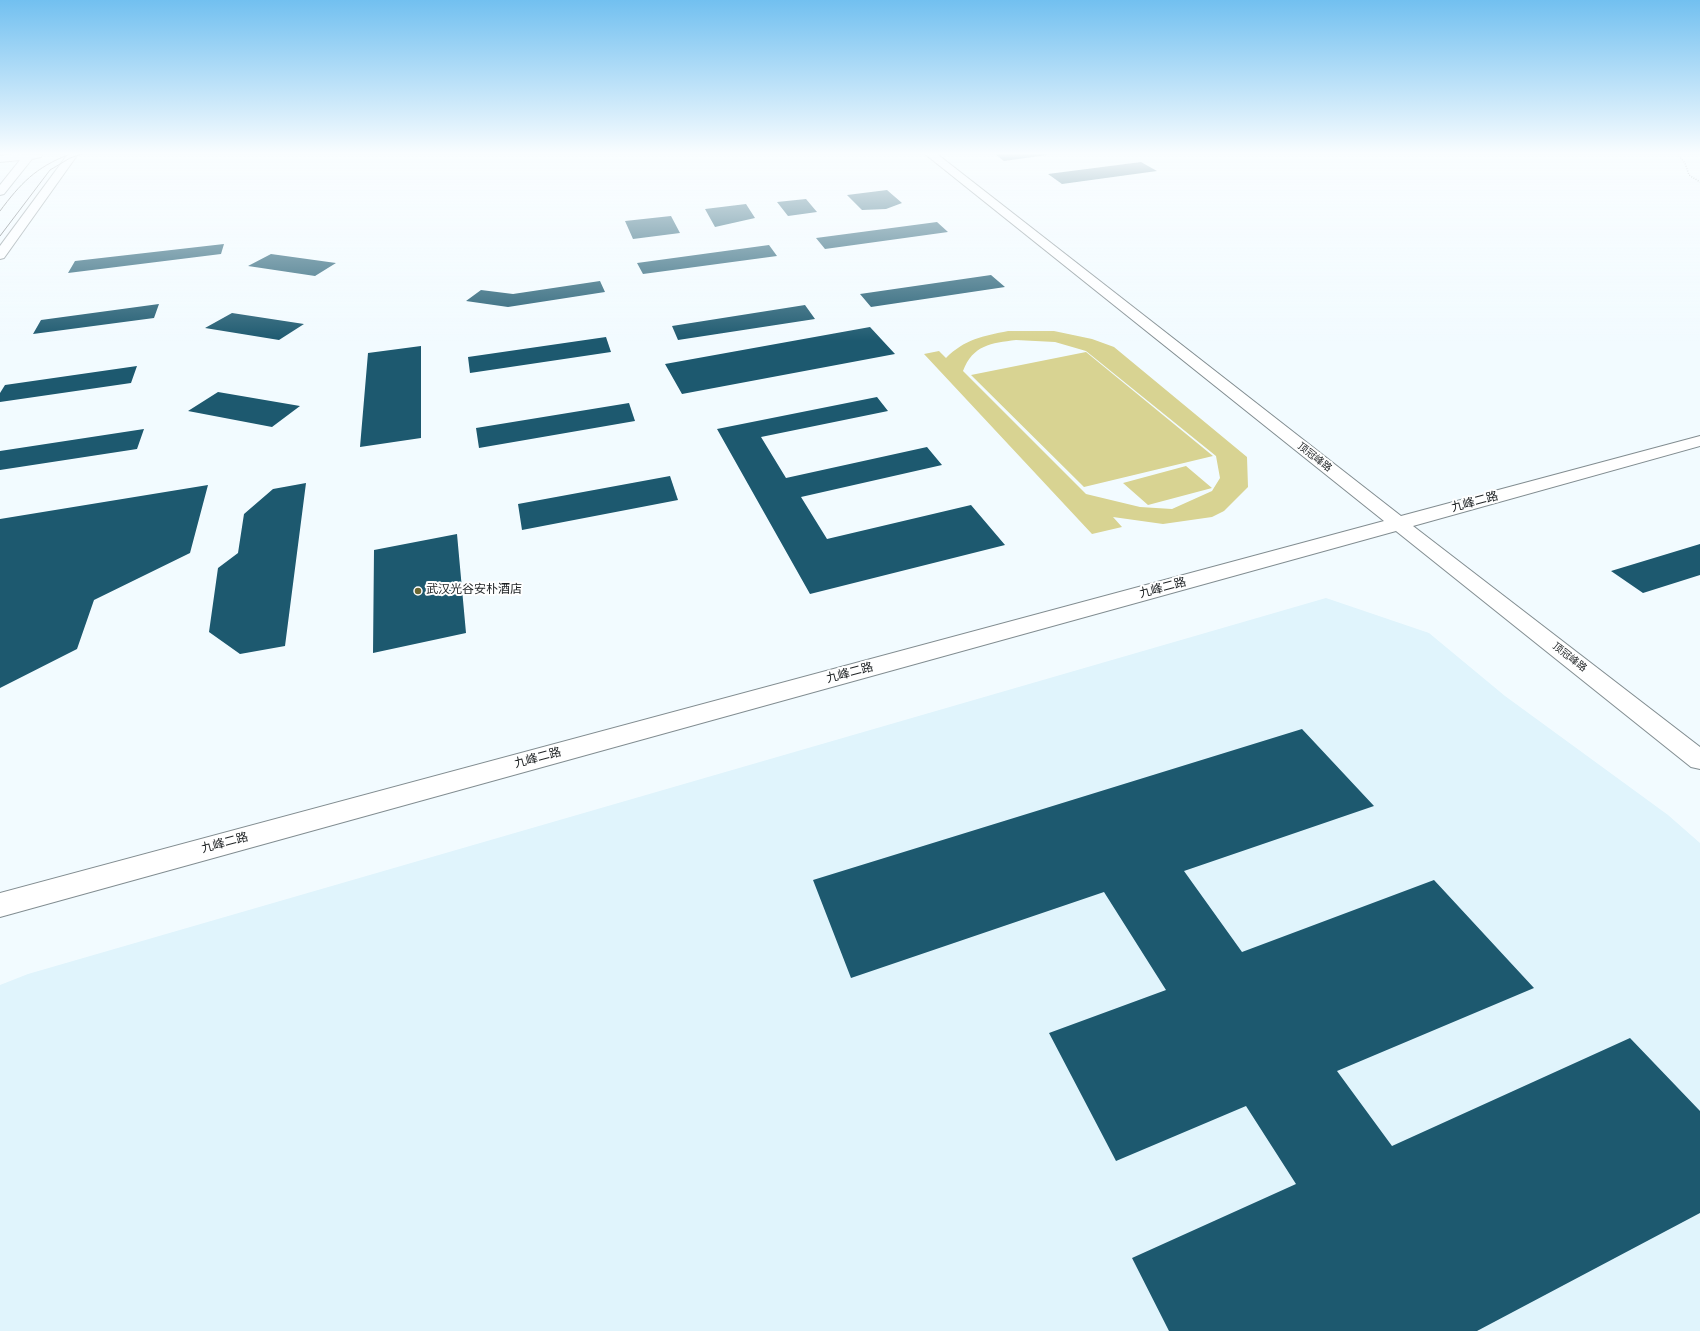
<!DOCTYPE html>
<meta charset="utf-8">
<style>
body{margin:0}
canvas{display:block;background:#f2fbff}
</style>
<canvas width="1700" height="1331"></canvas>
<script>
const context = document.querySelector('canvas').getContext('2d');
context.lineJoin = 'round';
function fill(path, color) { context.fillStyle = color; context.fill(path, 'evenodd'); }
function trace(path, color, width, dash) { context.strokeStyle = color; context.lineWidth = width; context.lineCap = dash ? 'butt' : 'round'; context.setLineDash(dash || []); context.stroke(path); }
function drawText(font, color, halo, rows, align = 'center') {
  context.font = font + ' Overpass,"Noto Sans SC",sans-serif'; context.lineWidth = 4; context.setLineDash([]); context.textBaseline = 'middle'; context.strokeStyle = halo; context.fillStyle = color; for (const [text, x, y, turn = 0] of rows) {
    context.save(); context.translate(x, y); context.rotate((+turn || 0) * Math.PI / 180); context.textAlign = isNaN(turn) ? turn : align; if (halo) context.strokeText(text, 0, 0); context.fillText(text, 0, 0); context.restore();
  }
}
const built = new Path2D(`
 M 1326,598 L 1429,633 L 1505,696 L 1668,815 L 1700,843 L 1700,1331 L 0,1331 L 0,985 L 28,974 Z`);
const green = new Path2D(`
 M 1008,331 L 1054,331 L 1092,339 L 1114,347 L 1247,457 L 1248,487 L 1224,511 L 1212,517 L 1163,524 L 1113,517 L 1122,527 L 1092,534 L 924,354 L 939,351 L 946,358 C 965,339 983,336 1008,331 ZM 1016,340 L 1055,342 L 1086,351 L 1216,456 L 1220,478 L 1212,491 L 1172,509 L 1140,507 L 1086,494 L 963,371 C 973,345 991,343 1016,340 Z
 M 1086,352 L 1213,456 L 1084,487 L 971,375 Z
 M 1186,466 L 1212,488 L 1148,505 L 1123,483 Z`);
const building = new Path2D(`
 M 995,154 L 1047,154 L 1047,155 L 1004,161 Z
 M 1141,162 L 1157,171 L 1062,184 L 1048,174 Z
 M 887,190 L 902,203 L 886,209 L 862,210 L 847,195 Z
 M 806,199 L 817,212 L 788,216 L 777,202 Z
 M 746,204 L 755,218 L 715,227 L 705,209 Z
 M 671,216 L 680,233 L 633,239 L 625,221 Z
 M 937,222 L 948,232 L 825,249 L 816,238 Z
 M 224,244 L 221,254 L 68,273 L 75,261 Z
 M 769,245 L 777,256 L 643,274 L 637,263 Z
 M 271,254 L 336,263 L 315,276 L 248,266 Z
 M 991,275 L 1005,287 L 871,307 L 860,294 Z
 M 600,281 L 605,292 L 508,307 L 466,301 L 481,290 L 513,294 Z
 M 159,304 L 154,318 L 33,334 L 41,320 Z
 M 805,305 L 815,319 L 678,340 L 672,326 Z
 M 232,313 L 304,324 L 279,340 L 205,328 Z
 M 870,327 L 895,354 L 682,394 L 665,364 Z
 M 606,337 L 611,352 L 470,373 L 468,357 Z
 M 421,346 L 421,438 L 360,447 L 368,353 Z
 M 137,366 L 131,383 L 0,402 L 0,393 L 5,385 Z
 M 218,392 L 300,406 L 272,427 L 188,411 Z
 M 877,397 L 888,411 L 761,437 L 786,478 L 927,447 L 942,465 L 801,497 L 827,539 L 971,505 L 1005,545 L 810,594 L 717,429 Z
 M 629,403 L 635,421 L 479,448 L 476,428 Z
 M 144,429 L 137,449 L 0,470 L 0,451 Z
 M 670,476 L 678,500 L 522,530 L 518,504 Z
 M 306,483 L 285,646 L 240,654 L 209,632 L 218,568 L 238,553 L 244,514 L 273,489 Z
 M 208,485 L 190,553 L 94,600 L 77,649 L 0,688 L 0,519 Z
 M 457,534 L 466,633 L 373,653 L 374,550 Z
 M 1700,544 L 1700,575 L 1643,593 L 1611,571 Z
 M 1302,729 L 1374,806 L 1184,871 L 1242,952 L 1434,880 L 1534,988 L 1337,1071 L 1392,1146 L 1630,1038 L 1700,1111 L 1700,1213 L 1477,1331 L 1169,1331 L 1132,1258 L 1296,1184 L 1246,1106 L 1116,1161 L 1049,1033 L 1166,990 L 1104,892 L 851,978 L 813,880 Z`);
const path = new Path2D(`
 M 1677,154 L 1685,163 L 1689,175 L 1700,182`);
const tertiary = new Path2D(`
 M 14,154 L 42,155 L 41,157 L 32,159 L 4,194 L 0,195 L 0,185 L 20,160 L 0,162 L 0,156 Z
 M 68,154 L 78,154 L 4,258 L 0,259 L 0,246 Z
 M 925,154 L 937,154 L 1401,516 L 1700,436 L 1700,446 L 1413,526 L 1700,747 L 1700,769 L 1691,767 L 1396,531 L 0,917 L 0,893 L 1384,521 Z`);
const tram = new Path2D(`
 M 0,211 C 20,184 36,167 68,155
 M 0,236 L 50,170 L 70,158 L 82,154`);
const markers = [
 [418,591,4,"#6b6733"]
];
const farStreetnames = [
 ["顶冠峰路",1314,458,38],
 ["顶冠峰路",1569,658,38]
];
const streetNames = [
 ["九峰二路",1475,503,-15],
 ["九峰二路",1163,589,-15],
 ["九峰二路",850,674,-15],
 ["九峰二路",538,759,-15],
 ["九峰二路",225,844,-15]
];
const poiNames = [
 ["武汉光谷安朴酒店",426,591]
];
fill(built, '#e0f4fc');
fill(green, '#d8d392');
fill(building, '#1d596f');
trace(tertiary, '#828d91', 2);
trace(path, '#7d8386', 1.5, [1, 1.5]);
fill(tertiary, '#fff');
trace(tram, '#515659', 1);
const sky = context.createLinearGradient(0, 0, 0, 341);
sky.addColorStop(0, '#72c0f0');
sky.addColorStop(0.45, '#f9fdff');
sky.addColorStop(1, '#f9fdff00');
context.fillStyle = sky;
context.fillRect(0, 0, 1700, 341);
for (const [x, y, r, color] of markers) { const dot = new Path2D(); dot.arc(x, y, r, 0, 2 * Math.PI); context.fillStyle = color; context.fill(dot); trace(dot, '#fff', 1.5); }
drawText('10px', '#1b1f21', '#fff', farStreetnames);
drawText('12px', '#1b1f21', '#fff', streetNames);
drawText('12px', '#1b1f21', '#fff', poiNames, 'left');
</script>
